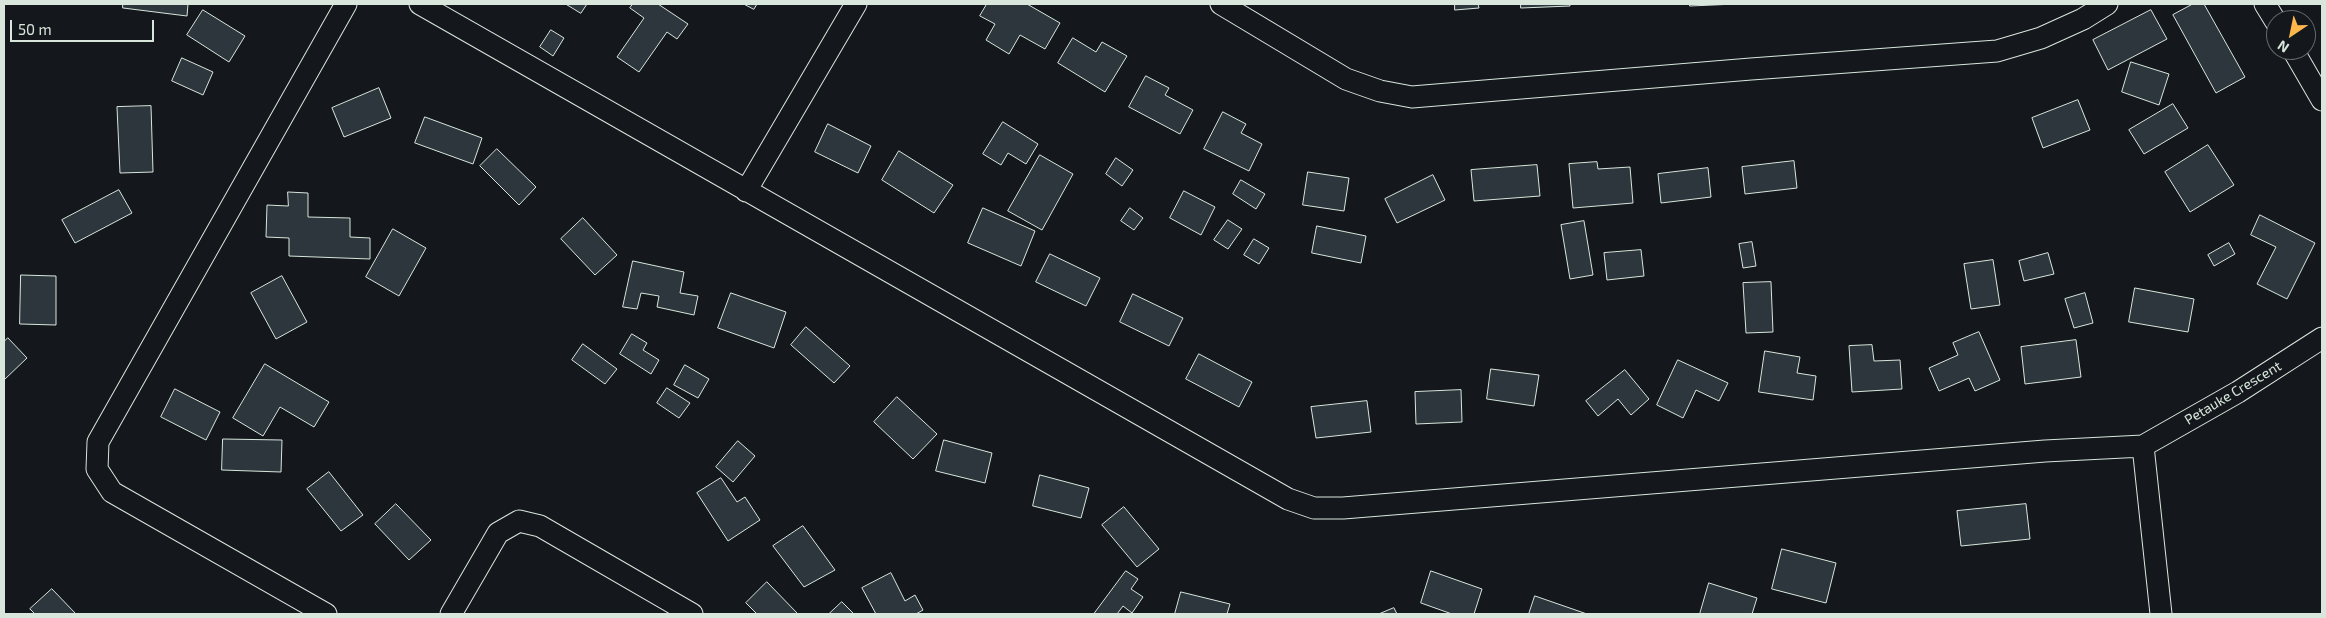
<!DOCTYPE html>
<style>
body{margin:0}
#map{position:relative;width:2326px;height:618px;overflow:hidden;background:#14181c;font-family:"Exo 2",sans-serif}
canvas{display:block}
.frame{position:absolute;inset:0;border:5px solid #d8e6dc;pointer-events:none}
.north{position:absolute;left:2266px;top:10px;width:50px;height:50px;box-sizing:border-box;background:#14181c;border:1px solid #626a69;border-radius:50%;rotate:214deg;font-size:14px;font-weight:700;line-height:20px;text-align:center;color:#d8e6dc}
.north::after{content:'';display:block;margin:auto;width:18px;height:22px;background:#ffb74d;clip-path:polygon(50% 0,100% 100%,50% 72%,0 100%)}
.scale{position:absolute;left:10px;top:20px;width:144px;height:22px;box-sizing:border-box;border:2px solid #d8e6dc;border-top:0;padding-left:6px;font-size:15px;line-height:18px;white-space:nowrap;color:#d8e6dc;-webkit-text-stroke:4px #14181c;paint-order:stroke}
</style>
<div id="map">
<canvas width="2326" height="618"></canvas>
<div class="frame"></div>
<div class="north">N</div>
<div class="scale">50 m</div>
</div>
<script>
const context = document.querySelector('canvas').getContext('2d');
context.lineJoin = 'round';
function fill(path, color) { context.fillStyle = color; context.fill(path, 'evenodd'); }
function trace(path, color, width, dash) { context.strokeStyle = color; context.lineWidth = width; context.lineCap = dash ? 'butt' : 'round'; context.setLineDash(dash || []); context.stroke(path); }
function drawText(font, color, halo, rows, align = 'center') {
  context.font = font + ' "Exo 2",sans-serif'; context.lineWidth = 4; context.setLineDash([]); context.textBaseline = 'middle'; context.strokeStyle = halo; context.fillStyle = color; for (const [text, x, y, turn = 0] of rows) {
    context.save(); context.translate(x, y); context.rotate((+turn || 0) * Math.PI / 180); context.textAlign = isNaN(turn) ? turn : align; if (halo) context.strokeText(text, 0, 0); context.fillText(text, 0, 0); context.restore();
  }
}
const building = new Path2D(`
 M 123,4 L 188,4 L 187,16 L 123,8 Z
 M 566,4 L 587,4 L 581,13 Z
 M 633,4 L 658,4 L 688,24 L 677,39 L 667,32 L 639,72 L 617,57 L 644,18 L 630,8 Z
 M 744,4 L 757,4 L 754,9 Z
 M 987,4 L 1027,4 L 1060,23 L 1045,49 L 1020,35 L 1009,54 L 986,40 L 995,24 L 980,16 Z
 M 1455,4 L 1478,4 L 1479,8 L 1455,10 Z
 M 1521,4 L 1570,4 L 1570,6 L 1521,8 Z
 M 1690,4 L 1736,4 L 1690,6 Z
 M 2193,4 L 2204,4 L 2245,77 L 2216,93 L 2173,15 Z
 M 203,10 L 245,36 L 229,62 L 187,35 Z
 M 2151,10 L 2167,39 L 2108,70 L 2093,40 Z
 M 551,30 L 564,38 L 553,56 L 540,47 Z
 M 1073,38 L 1096,52 L 1102,42 L 1127,56 L 1105,92 L 1058,63 Z
 M 182,58 L 213,72 L 203,95 L 172,81 Z
 M 2131,62 L 2169,74 L 2159,105 L 2122,92 Z
 M 1146,76 L 1169,88 L 1165,95 L 1193,110 L 1180,134 L 1129,107 Z
 M 379,88 L 391,118 L 344,137 L 332,108 Z
 M 2078,100 L 2090,130 L 2043,148 L 2032,118 Z
 M 2173,104 L 2188,128 L 2144,154 L 2129,130 Z
 M 151,106 L 153,172 L 120,173 L 117,107 Z
 M 1223,112 L 1246,124 L 1241,133 L 1262,144 L 1249,171 L 1204,149 Z
 M 425,117 L 482,138 L 473,164 L 415,143 Z
 M 1003,122 L 1038,144 L 1026,164 L 1008,153 L 1001,165 L 983,154 Z
 M 828,124 L 871,146 L 858,173 L 815,152 Z
 M 2208,145 L 2234,185 L 2190,212 L 2165,172 Z
 M 497,149 L 536,187 L 519,205 L 480,166 Z
 M 899,151 L 953,185 L 934,213 L 882,180 Z
 M 1040,155 L 1073,174 L 1042,230 L 1008,211 Z
 M 1116,158 L 1133,170 L 1122,186 L 1106,174 Z
 M 1794,161 L 1797,188 L 1745,194 L 1742,167 Z
 M 1597,162 L 1598,169 L 1630,167 L 1633,203 L 1573,208 L 1569,164 Z
 M 1537,165 L 1540,196 L 1474,201 L 1471,170 Z
 M 1708,168 L 1711,197 L 1661,203 L 1658,174 Z
 M 1308,172 L 1349,178 L 1344,211 L 1303,205 Z
 M 1433,175 L 1445,200 L 1397,223 L 1385,199 Z
 M 1241,180 L 1265,194 L 1256,209 L 1233,194 Z
 M 119,190 L 132,213 L 75,243 L 62,220 Z
 M 1184,191 L 1215,207 L 1201,235 L 1170,218 Z
 M 288,192 L 308,193 L 308,217 L 350,218 L 350,237 L 370,238 L 370,259 L 289,256 L 289,238 L 266,237 L 267,205 L 288,206 Z
 M 983,208 L 1035,231 L 1021,266 L 968,243 Z
 M 1130,208 L 1143,218 L 1134,230 L 1121,221 Z
 M 2260,215 L 2315,243 L 2287,299 L 2257,284 L 2276,247 L 2251,235 Z
 M 583,218 L 617,255 L 595,275 L 561,239 Z
 M 1228,220 L 1242,229 L 1228,249 L 1214,240 Z
 M 1584,221 L 1593,275 L 1570,279 L 1561,225 Z
 M 1317,226 L 1366,236 L 1361,263 L 1312,253 Z
 M 393,229 L 426,248 L 399,296 L 366,277 Z
 M 1254,239 L 1269,248 L 1259,264 L 1244,255 Z
 M 1752,242 L 1756,266 L 1743,268 L 1739,244 Z
 M 2229,243 L 2235,254 L 2214,266 L 2208,255 Z
 M 1641,250 L 1644,276 L 1607,280 L 1604,253 Z
 M 2048,253 L 2054,274 L 2024,281 L 2019,261 Z
 M 1050,254 L 1100,278 L 1086,306 L 1036,282 Z
 M 1993,260 L 2000,305 L 1971,309 L 1964,264 Z
 M 633,261 L 684,272 L 680,293 L 698,296 L 694,315 L 657,307 L 659,296 L 641,293 L 637,309 L 623,307 Z
 M 21,275 L 56,276 L 56,325 L 20,324 Z
 M 282,276 L 307,322 L 276,339 L 251,293 Z
 M 1771,282 L 1773,332 L 1746,333 L 1743,283 Z
 M 2135,288 L 2194,299 L 2188,332 L 2129,322 Z
 M 731,293 L 786,312 L 774,348 L 718,328 Z
 M 2085,293 L 2093,323 L 2074,328 L 2065,299 Z
 M 1133,294 L 1183,318 L 1169,346 L 1120,322 Z
 M 806,327 L 850,366 L 834,383 L 791,345 Z
 M 1979,332 L 2000,380 L 1975,391 L 1969,378 L 1939,391 L 1929,368 L 1958,355 L 1953,343 Z
 M 632,334 L 647,343 L 643,350 L 659,360 L 651,374 L 620,354 Z
 M 8,338 L 27,358 L 4,380 L 4,342 Z
 M 2076,340 L 2081,377 L 2025,384 L 2021,347 Z
 M 583,344 L 617,369 L 605,384 L 572,360 Z
 M 1872,345 L 1874,361 L 1900,360 L 1902,389 L 1852,392 L 1849,346 Z
 M 1765,351 L 1800,357 L 1797,373 L 1816,376 L 1813,400 L 1759,392 Z
 M 1199,354 L 1252,382 L 1239,407 L 1186,379 Z
 M 1678,360 L 1728,383 L 1719,401 L 1696,390 L 1683,418 L 1657,405 Z
 M 265,364 L 329,402 L 314,427 L 280,407 L 263,436 L 233,418 Z
 M 685,365 L 709,379 L 698,398 L 674,385 Z
 M 1491,369 L 1539,375 L 1534,406 L 1487,399 Z
 M 1625,370 L 1649,399 L 1631,415 L 1618,399 L 1598,416 L 1586,401 Z
 M 667,388 L 690,403 L 679,418 L 657,403 Z
 M 175,389 L 220,412 L 206,440 L 161,417 Z
 M 1461,390 L 1462,422 L 1416,424 L 1415,392 Z
 M 897,397 L 937,434 L 913,459 L 874,422 Z
 M 1367,401 L 1371,432 L 1316,438 L 1311,407 Z
 M 223,439 L 282,440 L 281,472 L 222,470 Z
 M 944,440 L 992,453 L 985,483 L 936,471 Z
 M 738,441 L 755,456 L 733,482 L 716,467 Z
 M 329,472 L 363,515 L 341,531 L 307,489 Z
 M 1040,475 L 1089,488 L 1081,518 L 1033,506 Z
 M 721,478 L 737,502 L 745,497 L 760,520 L 728,541 L 697,493 Z
 M 396,504 L 431,540 L 409,560 L 375,524 Z
 M 2026,504 L 2030,539 L 1961,546 L 1957,511 Z
 M 1124,507 L 1159,549 L 1137,567 L 1102,525 Z
 M 803,526 L 835,570 L 804,587 L 773,546 Z
 M 1782,549 L 1836,563 L 1826,603 L 1772,589 Z
 M 1126,571 L 1138,579 L 1131,589 L 1143,597 L 1132,613 L 1123,606 L 1117,614 L 1094,614 Z
 M 1431,571 L 1482,589 L 1474,614 L 1452,614 L 1421,603 Z
 M 891,573 L 905,601 L 915,595 L 923,610 L 916,614 L 876,614 L 862,588 Z
 M 767,582 L 798,614 L 757,614 L 746,603 Z
 M 1709,583 L 1757,598 L 1752,614 L 1700,614 Z
 M 52,589 L 76,614 L 35,614 L 30,609 Z
 M 1181,592 L 1230,604 L 1227,614 L 1175,614 Z
 M 1535,596 L 1587,614 L 1529,614 Z
 M 842,602 L 854,614 L 829,614 Z
 M 1394,608 L 1397,614 L 1379,614 Z`);
const minor = new Path2D(`
 M 420,4 L 1288,499 L 1314,508 L 1343,508 L 2045,451 L 2143,446 L 2238,392 L 2322,338
 M 1221,4 L 1346,79 L 1380,91 L 1412,97 L 1751,69 L 1997,51 L 2041,38 L 2083,19 L 2107,4
 M 2265,4 L 2276,22
 M 2293,50 L 2322,100
 M 746,191 L 856,4
 M 2143,446 L 2161,614
 M 326,614 L 112,492 L 97,469 L 98,442 L 346,4
 M 451,614 L 498,533 L 519,521 L 540,526 L 692,614`);
const streetNames = [
 ["Petauke Crescent",2233,393,-31]
];
fill(building, '#2c363c');
trace(building, '#d8e6dc', 1);
trace(minor, '#d8e6dc', 23);
trace(minor, '#14181c', 21);
drawText('14px', '#d8e6dc', '#14181c', streetNames);
</script>
